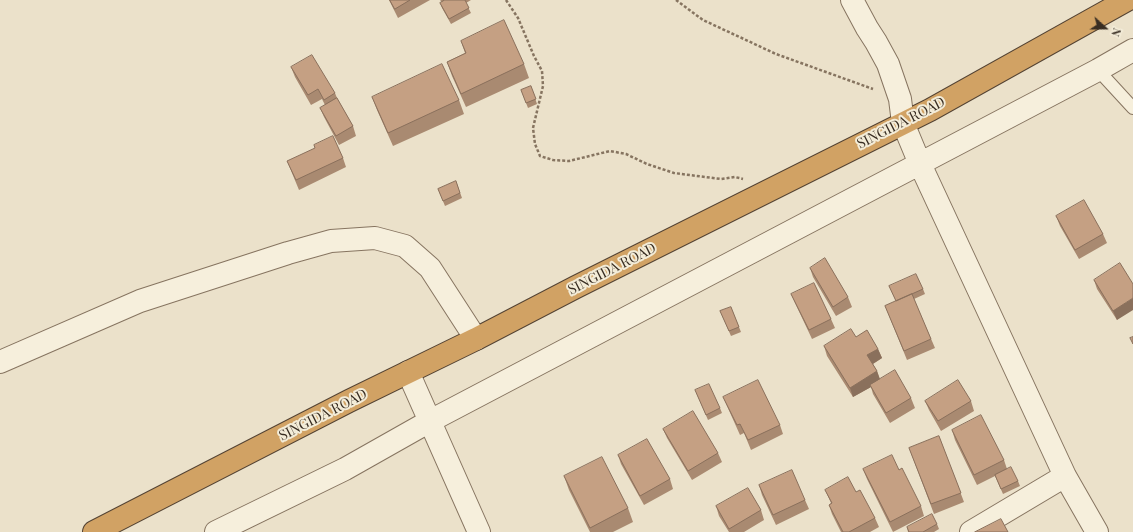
<!DOCTYPE html>
<style>
body{margin:0}
#map{position:relative;width:1133px;height:532px;overflow:hidden;background:#ebe1ca;font-family:"Playfair Display",serif}
canvas{display:block}
.north{position:absolute;left:1085px;top:8px;width:40px;height:40px;-webkit-text-stroke:3px #f3ecd8;paint-order:stroke;rotate:111deg;font-size:11px;font-weight:700;line-height:16px;text-align:center;color:#382d22}
.north::after{content:'';display:block;margin:auto;width:14px;height:18px;background:#382d22;clip-path:polygon(50% 0,100% 100%,50% 72%,0 100%)}
</style>
<div id="map">
<canvas width="1133" height="532"></canvas>
<div class="north">N</div>
</div>
<script>
const context = document.querySelector('canvas').getContext('2d');
context.lineJoin = 'round';
function trace(path, color, width, dash) { context.strokeStyle = color; context.lineWidth = width; context.lineCap = dash ? 'butt' : 'round'; context.setLineDash(dash || []); context.stroke(path); }
function fill(path, color) { context.fillStyle = color; context.fill(path, 'evenodd'); }
function drawText(font, color, halo, rows, align = 'center') {
  context.font = font + ' "Playfair Display",serif'; context.lineWidth = 4; context.setLineDash([]); context.textBaseline = 'middle'; context.strokeStyle = halo; context.fillStyle = color; for (const [text, x, y, turn = 0] of rows) {
    context.save(); context.translate(x, y); context.rotate((+turn || 0) * Math.PI / 180); context.textAlign = isNaN(turn) ? turn : align; if (halo) context.strokeText(text, 0, 0); context.fillText(text, 0, 0); context.restore();
  }
}
const path = new Path2D(`
 M 506,0 L 518,18 L 534,56 L 542,71 L 543,86 L 533,128 L 535,144 L 540,156 L 553,160 L 569,161 L 610,151 L 626,154 L 647,164 L 674,173 L 721,179 L 735,177 L 743,179
 M 676,0 L 703,20 L 776,54 L 873,89`);
const lane = new Path2D(`
 M 1098,70 L 1133,108`);
const street = new Path2D(`
 M 852,0 L 867,28 L 876,42 L 888,64 L 900,99 L 903,123 L 920,164 L 1065,476 L 1097,532
 M 0,362 L 140,301 L 288,253 L 331,241 L 375,238 L 405,246 L 430,268 L 476,339
 M 408,372 L 479,532
 M 216,532 L 345,469 L 430,421 L 1098,70 L 1133,50
 M 971,532 L 1065,476`);
const highway = new Path2D(`
 M 94,532 L 349,401 L 476,339 L 576,287 L 930,110 L 1127,0`);
const wall = new Path2D(`
 M 389,0 L 430,0 L 398,18 Z
 M 440,0 L 471,0 L 466,3 L 471,13 L 451,24 L 442,8 L 440,3 L 442,2 Z
 M 461,41 L 524,64 L 529,78 L 466,107 L 452,76 L 447,62 L 465,53 Z
 M 291,67 L 335,93 L 337,98 L 353,126 L 356,136 L 339,145 L 324,117 L 320,108 L 325,105 L 322,99 L 311,105 L 295,77 Z
 M 531,86 L 537,104 L 528,108 L 521,90 Z
 M 372,97 L 459,100 L 464,114 L 393,146 L 377,110 Z
 M 343,158 L 346,167 L 299,190 L 287,161 Z
 M 456,181 L 462,198 L 445,206 L 438,189 Z
 M 1056,216 L 1103,234 L 1107,243 L 1079,259 L 1060,226 Z
 M 810,268 L 848,297 L 852,307 L 836,316 L 813,277 Z
 M 1094,280 L 1133,284 L 1117,320 L 1097,289 Z
 M 889,286 L 923,289 L 925,294 L 914,299 L 935,348 L 907,360 L 885,306 L 896,301 Z
 M 791,294 L 831,319 L 835,328 L 812,339 L 795,303 Z
 M 731,307 L 741,332 L 731,336 L 720,311 Z
 M 856,337 L 878,349 L 882,358 L 873,364 L 877,371 L 880,379 L 911,398 L 915,408 L 890,423 L 873,394 L 871,387 L 853,397 L 827,356 L 824,346 Z
 M 695,390 L 720,408 L 722,413 L 708,420 Z
 M 723,397 L 780,425 L 783,434 L 751,450 L 744,433 L 740,435 L 727,406 Z
 M 925,401 L 971,401 L 974,411 L 941,431 L 929,410 Z
 M 663,429 L 718,453 L 722,462 L 692,480 L 667,438 Z
 M 952,430 L 1004,460 L 1007,469 L 1018,481 L 1020,486 L 1003,494 L 995,476 L 977,485 L 955,440 Z
 M 939,436 L 964,502 L 934,514 L 909,448 Z
 M 618,455 L 670,479 L 673,489 L 644,505 L 621,464 Z
 M 863,469 L 921,506 L 924,516 L 893,532 L 867,479 Z
 M 564,476 L 628,508 L 633,522 L 613,532 L 590,532 L 569,490 Z
 M 759,485 L 805,500 L 809,509 L 776,525 L 762,495 Z
 M 825,490 L 856,492 L 875,518 L 879,527 L 870,532 L 841,532 L 832,514 L 829,505 L 831,503 Z
 M 716,506 L 761,510 L 764,520 L 744,532 L 729,532 L 719,516 Z
 M 937,524 L 939,529 L 934,532 L 908,532 L 907,527 Z`);
const shadedWall = new Path2D(`
 M 1133,298 L 1133,310 L 1117,320 L 1113,311 Z
 M 878,349 L 882,358 L 871,365 L 867,355 Z
 M 877,371 L 880,380 L 870,385 L 871,387 L 853,397 L 850,388 Z`);
const building = new Path2D(`
 M 390,0 L 410,0 L 395,9 Z
 M 445,0 L 465,0 L 469,8 L 449,19 L 440,3 Z
 M 504,20 L 524,64 L 461,94 L 447,62 L 466,53 L 461,41 Z
 M 312,55 L 335,93 L 324,100 L 318,89 L 308,95 L 291,67 Z
 M 442,64 L 459,100 L 388,133 L 372,97 Z
 M 531,86 L 536,99 L 526,103 L 521,90 Z
 M 337,98 L 353,126 L 336,136 L 320,108 Z
 M 333,136 L 343,158 L 296,180 L 287,161 L 315,148 L 314,145 Z
 M 456,181 L 460,193 L 443,201 L 438,189 Z
 M 1084,200 L 1103,234 L 1075,250 L 1056,216 Z
 M 825,258 L 848,297 L 833,307 L 810,268 Z
 M 1120,263 L 1133,284 L 1133,298 L 1113,311 L 1094,280 Z
 M 916,274 L 923,289 L 896,301 L 889,286 Z
 M 814,283 L 831,319 L 809,330 L 791,294 Z
 M 912,294 L 931,339 L 904,351 L 885,306 Z
 M 731,307 L 739,327 L 729,331 L 720,311 Z
 M 851,329 L 856,337 L 867,330 L 878,349 L 867,355 L 877,371 L 850,388 L 824,346 Z
 M 1133,337 L 1133,344 L 1130,338 Z
 M 895,370 L 911,398 L 886,413 L 870,385 Z
 M 758,380 L 780,425 L 748,440 L 740,424 L 737,425 L 723,397 Z
 M 958,380 L 971,401 L 938,421 L 925,401 Z
 M 709,384 L 720,408 L 706,415 L 695,390 Z
 M 693,411 L 718,453 L 688,471 L 663,429 Z
 M 981,415 L 1004,460 L 974,475 L 952,430 Z
 M 939,436 L 961,493 L 931,504 L 909,448 Z
 M 647,439 L 670,479 L 640,496 L 618,455 Z
 M 892,455 L 899,470 L 902,468 L 921,506 L 890,522 L 863,469 Z
 M 602,457 L 628,508 L 590,528 L 564,476 Z
 M 1011,467 L 1018,481 L 1001,489 L 995,475 Z
 M 792,470 L 805,500 L 773,515 L 759,485 Z
 M 848,477 L 856,492 L 860,490 L 875,518 L 849,532 L 843,532 L 829,505 L 832,503 L 825,490 Z
 M 748,488 L 761,510 L 729,529 L 716,506 Z
 M 932,514 L 937,524 L 923,532 L 909,532 L 907,527 Z
 M 1001,519 L 1008,532 L 975,532 Z`);
const streetNames = [
 ["SINGIDA ROAD",901,123,-27],
 ["SINGIDA ROAD",612,269,-27],
 ["SINGIDA ROAD",323,415,-27]
];
trace(lane, '#867460', 14);
trace(street, '#867460', 24);
trace(highway, '#544333', 24);
trace(path, '#867460', 2.5, [3, 2]);
trace(lane, '#f6efdc', 12);
trace(street, '#f6efdc', 22);
trace(highway, '#d1a264', 22);
fill(wall, '#a98a71');
fill(shadedWall, '#8a705c');
fill(building, '#c5a083');
trace(building, '#8a705c', 1);
drawText('14px', '#382d22', '#f3ecd8', streetNames);
</script>
